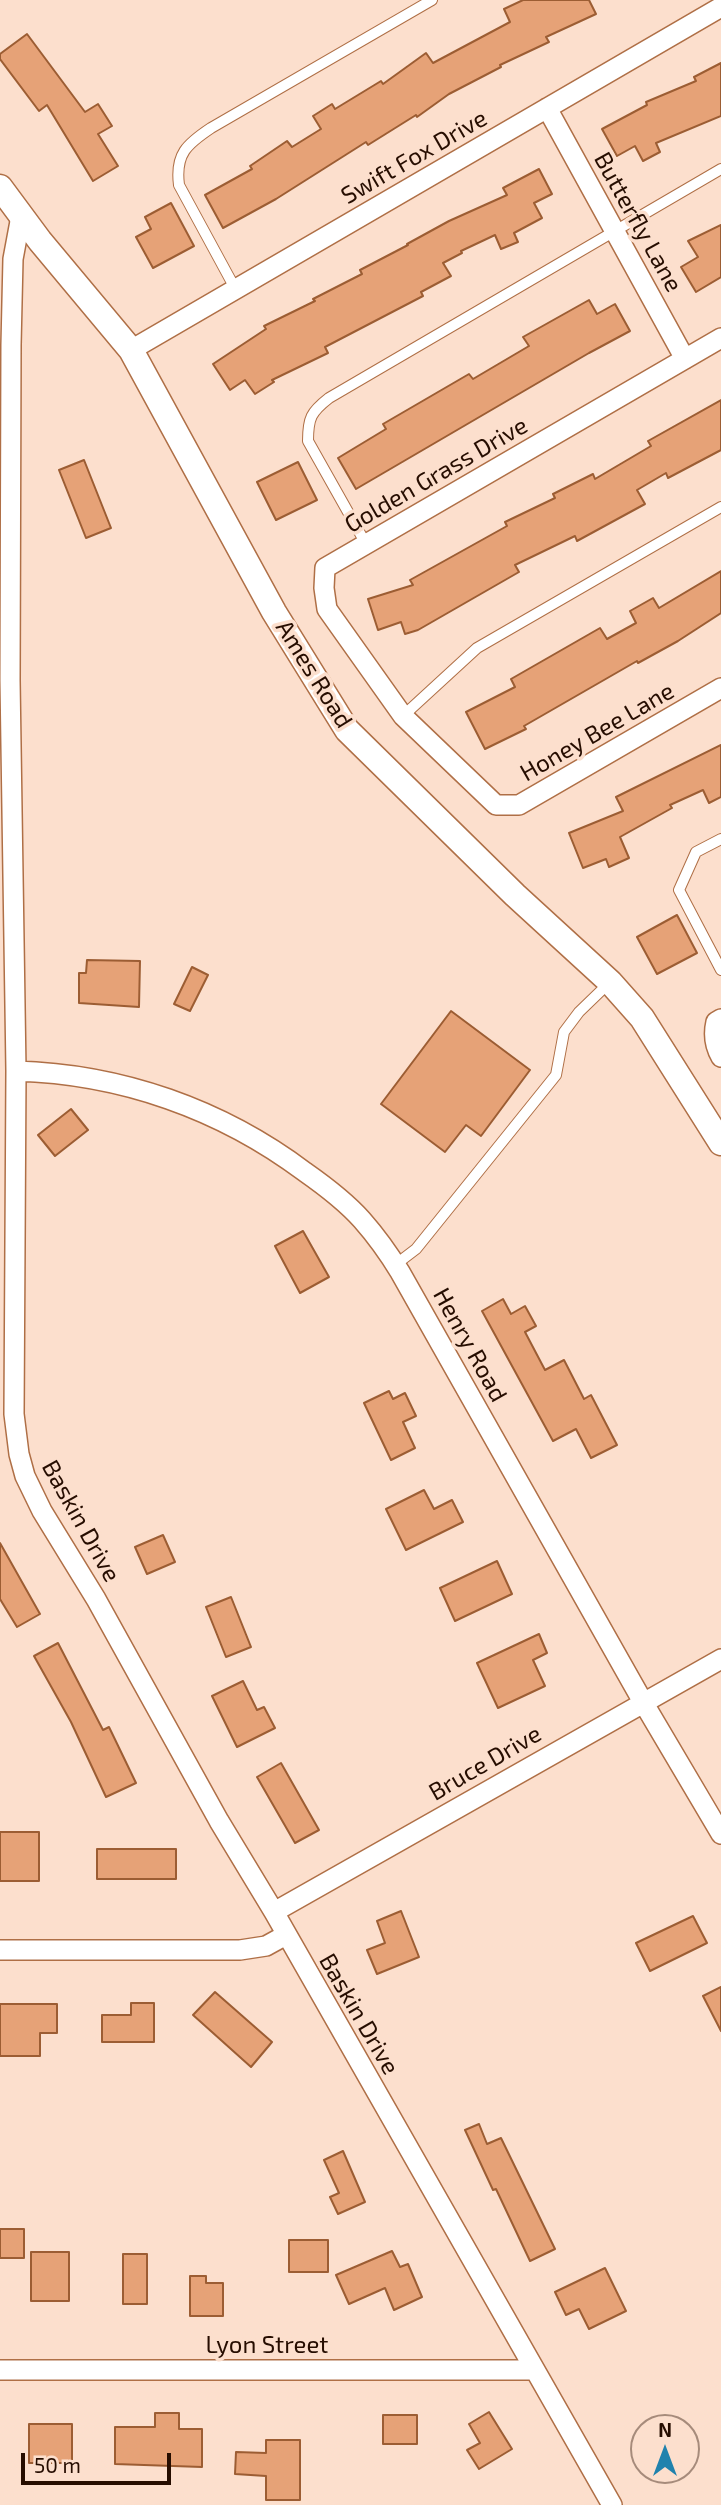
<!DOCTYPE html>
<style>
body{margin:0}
#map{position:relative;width:721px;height:2505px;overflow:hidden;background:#fcdfcd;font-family:"Exo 2",sans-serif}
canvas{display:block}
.north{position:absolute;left:630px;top:2414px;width:70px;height:70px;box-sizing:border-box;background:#fcdfcd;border:2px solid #a68b7b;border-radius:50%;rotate:0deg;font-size:19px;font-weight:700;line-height:28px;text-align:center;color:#260d00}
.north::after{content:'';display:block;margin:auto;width:24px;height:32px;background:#2082ad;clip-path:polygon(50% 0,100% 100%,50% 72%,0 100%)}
.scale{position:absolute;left:21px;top:2453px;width:150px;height:32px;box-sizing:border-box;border:4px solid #260d00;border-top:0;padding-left:9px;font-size:21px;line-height:24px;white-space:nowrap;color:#260d00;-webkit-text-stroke:5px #fcdfcd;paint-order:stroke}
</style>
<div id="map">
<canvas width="721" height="2505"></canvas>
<div class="north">N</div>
<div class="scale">50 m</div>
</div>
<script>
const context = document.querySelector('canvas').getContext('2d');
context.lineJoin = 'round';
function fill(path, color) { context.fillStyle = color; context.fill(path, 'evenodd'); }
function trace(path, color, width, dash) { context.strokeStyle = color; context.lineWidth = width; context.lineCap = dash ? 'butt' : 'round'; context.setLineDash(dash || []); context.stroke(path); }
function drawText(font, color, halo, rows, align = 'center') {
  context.font = font + ' "Exo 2",sans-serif'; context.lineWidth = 7; context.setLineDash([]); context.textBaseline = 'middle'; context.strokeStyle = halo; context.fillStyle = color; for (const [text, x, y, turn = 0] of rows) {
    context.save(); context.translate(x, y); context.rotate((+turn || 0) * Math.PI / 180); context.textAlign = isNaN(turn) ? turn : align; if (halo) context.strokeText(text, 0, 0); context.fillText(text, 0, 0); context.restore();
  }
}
const building = new Path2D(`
 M 523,0 L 589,0 L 596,14 L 546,37 L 549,42 L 500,65 L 501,67 L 449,94 L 417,117 L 416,115 L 368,145 L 366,142 L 276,199 L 223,228 L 205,195 L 252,169 L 250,166 L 287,141 L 292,147 L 321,129 L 313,116 L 332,104 L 335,109 L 381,81 L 383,84 L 426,53 L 433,63 L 510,22 L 504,9 Z
 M 27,34 L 85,112 L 98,104 L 112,126 L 98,134 L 118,166 L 93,181 L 47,105 L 39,111 L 0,59 L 0,54 Z
 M 721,63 L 721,116 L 656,143 L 660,152 L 643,161 L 635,146 L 617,156 L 602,129 L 647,105 L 646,102 L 696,81 L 694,77 Z
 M 539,169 L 552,194 L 534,203 L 542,218 L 514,233 L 518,242 L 501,249 L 495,235 L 461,251 L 462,253 L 443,263 L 451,276 L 421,292 L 423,296 L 325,347 L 328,353 L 272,380 L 274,382 L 255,394 L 245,380 L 230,390 L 213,364 L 266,329 L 264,326 L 315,301 L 313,299 L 362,274 L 360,270 L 408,245 L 407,244 L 449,221 L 507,195 L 503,188 Z
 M 171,203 L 194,246 L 153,268 L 136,237 L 151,229 L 145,217 Z
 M 721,225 L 721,277 L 696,292 L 681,267 L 698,257 L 688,241 Z
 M 589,300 L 597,314 L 615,304 L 630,331 L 589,353 L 356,489 L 338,458 L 386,429 L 383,424 L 469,374 L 473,379 L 529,346 L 523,337 Z
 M 721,400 L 721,450 L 668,478 L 666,473 L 637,490 L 645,504 L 577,541 L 575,536 L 515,565 L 519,572 L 418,630 L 405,634 L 401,622 L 378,630 L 368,599 L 413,585 L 410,580 L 507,526 L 505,522 L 555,498 L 553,494 L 593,474 L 595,479 L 651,446 L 648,441 Z
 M 84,460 L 111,528 L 86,538 L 59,470 Z
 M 298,462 L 317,500 L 276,520 L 257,482 Z
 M 721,571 L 721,613 L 678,641 L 638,663 L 637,661 L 524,726 L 526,729 L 485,749 L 466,712 L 515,687 L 511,679 L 600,628 L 607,639 L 636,623 L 630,611 L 653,598 L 659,608 Z
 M 721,745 L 721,797 L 709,803 L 703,790 L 670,805 L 672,808 L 620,837 L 629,858 L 609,867 L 606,859 L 583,868 L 569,833 L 623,811 L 616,797 Z
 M 677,915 L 697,953 L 657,974 L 637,937 Z
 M 87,960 L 140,961 L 139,1007 L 79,1003 L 79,973 L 86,973 Z
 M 192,967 L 208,975 L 190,1011 L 174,1004 Z
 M 451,1011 L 530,1070 L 481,1136 L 466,1125 L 445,1152 L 381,1104 Z
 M 71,1109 L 88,1130 L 55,1156 L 38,1135 Z
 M 303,1231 L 329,1277 L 300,1293 L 275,1246 Z
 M 503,1299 L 511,1314 L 525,1306 L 536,1326 L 525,1332 L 545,1370 L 564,1360 L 584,1399 L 591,1395 L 617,1445 L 591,1458 L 576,1429 L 553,1441 L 482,1311 Z
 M 389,1391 L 393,1399 L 405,1393 L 416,1416 L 403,1422 L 415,1448 L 391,1460 L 364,1403 Z
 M 424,1490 L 434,1509 L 452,1500 L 463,1522 L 406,1550 L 386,1509 Z
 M 163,1535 L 175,1562 L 147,1574 L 135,1547 Z
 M 0,1543 L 40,1614 L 17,1627 L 0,1599 Z
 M 497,1561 L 512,1594 L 455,1621 L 440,1588 Z
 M 231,1597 L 251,1647 L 226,1657 L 206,1607 Z
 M 539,1634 L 547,1653 L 533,1660 L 545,1686 L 498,1708 L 477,1663 Z
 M 58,1643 L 103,1730 L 109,1727 L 136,1783 L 106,1797 L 71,1722 L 34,1656 Z
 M 243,1681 L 257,1710 L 264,1707 L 275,1728 L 237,1747 L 212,1696 Z
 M 281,1763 L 319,1830 L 295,1843 L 257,1777 Z
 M 0,1832 L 39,1832 L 39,1881 L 0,1881 Z
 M 97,1849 L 176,1849 L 176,1879 L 97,1879 Z
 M 401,1911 L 419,1957 L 377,1974 L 367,1950 L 385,1943 L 377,1921 Z
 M 693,1916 L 707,1943 L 650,1971 L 636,1943 Z
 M 721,1987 L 721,2031 L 703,1996 Z
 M 215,1992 L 272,2042 L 251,2067 L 193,2015 Z
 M 131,2003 L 154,2003 L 154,2042 L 102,2042 L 102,2015 L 131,2015 Z
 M 0,2004 L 57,2004 L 57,2033 L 40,2033 L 40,2056 L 0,2056 Z
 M 479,2124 L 487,2144 L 501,2138 L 555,2249 L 530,2261 L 496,2189 L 493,2190 L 465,2130 Z
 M 343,2151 L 365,2202 L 338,2214 L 330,2197 L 339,2193 L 324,2160 Z
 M 0,2229 L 24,2229 L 24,2258 L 0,2258 Z
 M 289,2240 L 328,2240 L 328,2272 L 289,2272 Z
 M 392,2251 L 400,2267 L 408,2264 L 422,2297 L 394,2310 L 385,2288 L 349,2304 L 336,2275 Z
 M 31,2252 L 69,2252 L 69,2301 L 31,2301 Z
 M 123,2254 L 147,2254 L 147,2304 L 123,2304 Z
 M 605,2268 L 626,2311 L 589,2329 L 579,2309 L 566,2315 L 555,2292 Z
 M 190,2276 L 206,2276 L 206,2283 L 223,2283 L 223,2316 L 190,2316 Z
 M 489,2412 L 512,2449 L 479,2469 L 467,2450 L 480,2443 L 469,2424 Z
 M 155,2413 L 179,2413 L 179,2429 L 202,2429 L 202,2467 L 115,2464 L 115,2427 L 155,2427 Z
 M 383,2415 L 417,2415 L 417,2444 L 383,2444 Z
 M 29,2424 L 72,2424 L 72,2463 L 29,2463 Z
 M 266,2440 L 300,2440 L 300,2500 L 266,2500 L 266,2476 L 235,2474 L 236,2452 L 266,2453 Z`);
const service = new Path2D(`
 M 236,290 L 179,185 C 175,154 187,144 211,128 L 432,0
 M 366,544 L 308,441 C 308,418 311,412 329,398 L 721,169
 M 403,716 L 477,648 L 721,507
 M 721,839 L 696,852 L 679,890 L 721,970
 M 395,1265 L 416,1249 L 556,1075 L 564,1032 L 579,1012 L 609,983`);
const minor = new Path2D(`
 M 547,108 L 685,359
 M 21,216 L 13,259 L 11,345 L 10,680 L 16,1071 L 14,1414 L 19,1454 L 25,1476 L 42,1511 L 96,1599 L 219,1821 L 274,1912 L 612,2505
 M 721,338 L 325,568 L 324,588 L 327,609 L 403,716 L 496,805 L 519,805 L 721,688
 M 131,350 L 721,7
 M 721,1019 L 716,1022 C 713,1035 714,1045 721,1057
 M 16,1071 C 121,1074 221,1109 305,1172 C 325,1186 346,1202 362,1220 C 377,1237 389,1254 400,1272 L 643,1702 L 721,1834
 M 274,1912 L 721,1659
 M 0,1950 L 240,1950 L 266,1946 L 286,1935
 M 0,2370 L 535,2370`);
const tertiary = new Path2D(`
 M 0,187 L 40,241 L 131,350 L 274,612 L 347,730 L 515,895 L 610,982 L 642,1018 L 721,1143`);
const streetNames = [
 ["Swift Fox Drive",414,157,-30],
 ["Butterfly Lane",638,222,61],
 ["Golden Grass Drive",436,475,-30],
 ["Ames Road",314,674,58],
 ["Honey Bee Lane",597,732,-30],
 ["Henry Road",470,1345,61],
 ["Baskin Drive",81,1521,61],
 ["Bruce Drive",485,1763,-30],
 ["Baskin Drive",359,2014,60],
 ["Lyon Street",267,2345]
];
fill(building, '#e6a277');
trace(building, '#9c5d33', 2);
trace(service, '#af6f46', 12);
trace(minor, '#af6f46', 22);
trace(tertiary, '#af6f46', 27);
trace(service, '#fff', 10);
trace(minor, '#fff', 19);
trace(tertiary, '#fff', 24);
drawText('24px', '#260d00', '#fcdfcd', streetNames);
</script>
